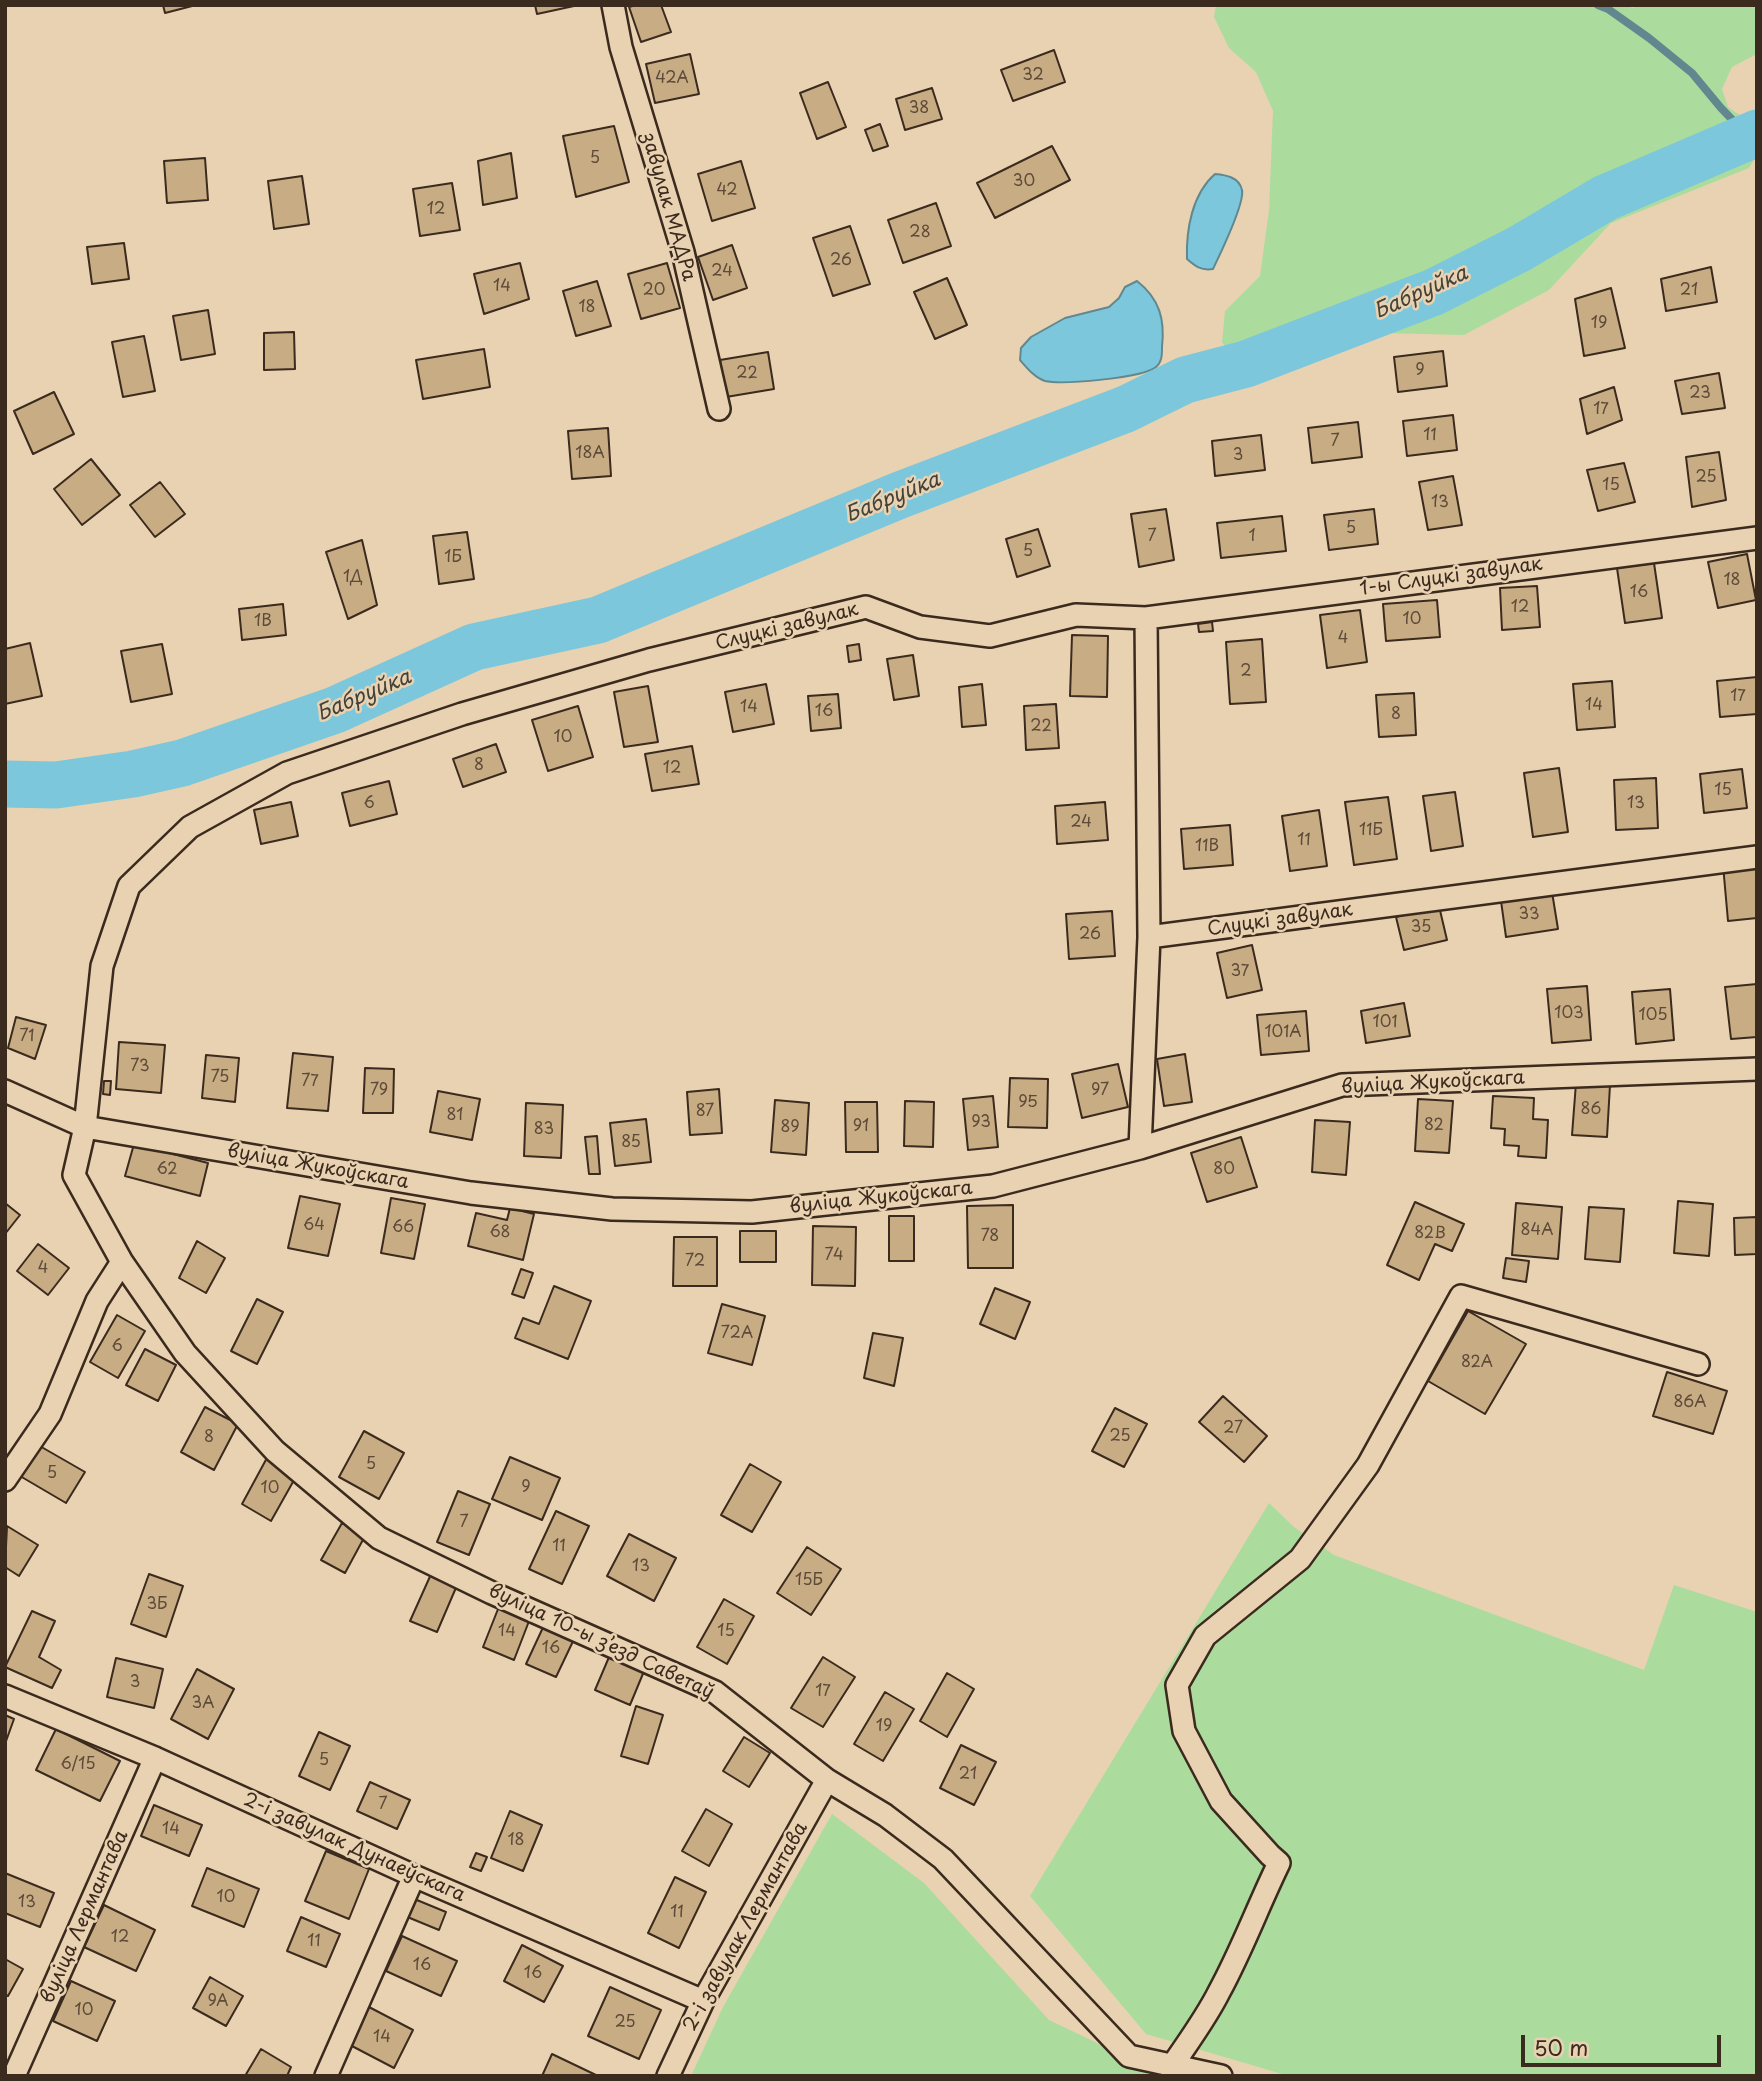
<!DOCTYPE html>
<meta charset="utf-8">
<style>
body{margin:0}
#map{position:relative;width:1762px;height:2081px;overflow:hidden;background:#e9d2b1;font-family:"Playpen Sans",sans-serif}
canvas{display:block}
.frame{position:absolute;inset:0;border:7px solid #3b2a1e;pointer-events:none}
.scale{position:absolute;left:1521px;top:2035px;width:200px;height:32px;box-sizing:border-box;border:4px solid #3b2a1e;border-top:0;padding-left:9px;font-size:21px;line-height:24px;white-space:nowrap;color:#3b2a1e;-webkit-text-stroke:5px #e9d2b1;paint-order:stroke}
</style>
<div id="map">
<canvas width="1762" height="2081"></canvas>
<div class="frame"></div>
<div class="scale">50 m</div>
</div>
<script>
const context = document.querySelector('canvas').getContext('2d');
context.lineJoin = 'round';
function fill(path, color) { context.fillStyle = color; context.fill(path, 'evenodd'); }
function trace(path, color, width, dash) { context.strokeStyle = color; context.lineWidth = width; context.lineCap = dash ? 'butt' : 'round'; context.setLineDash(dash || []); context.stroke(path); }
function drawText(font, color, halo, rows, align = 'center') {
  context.font = font + ' "Playpen Sans",sans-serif'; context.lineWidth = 5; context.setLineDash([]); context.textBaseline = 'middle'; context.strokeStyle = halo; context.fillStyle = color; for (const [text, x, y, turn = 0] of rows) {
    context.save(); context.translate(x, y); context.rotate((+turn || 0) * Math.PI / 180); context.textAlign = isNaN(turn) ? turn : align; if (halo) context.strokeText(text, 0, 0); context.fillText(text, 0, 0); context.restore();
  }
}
const green = new Path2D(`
 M 1216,5 L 1624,5 L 1633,8 L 1638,5 L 1757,5 L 1757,54 L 1732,67 L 1722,89 L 1728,107 L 1757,127 L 1757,155 L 1749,168 L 1611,223 L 1549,290 L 1464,335 L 1381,333 L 1294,368 L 1249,377 L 1222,342 L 1225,311 L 1260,276 L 1269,210 L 1273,111 L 1256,72 L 1229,48 L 1214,17 Z
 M 1269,1503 L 1294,1527 L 1334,1555 L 1644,1670 L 1674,1585 L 1757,1612 L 1757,2076 L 1289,2076 L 1146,2034 L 1030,1896 Z
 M 832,1814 L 924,1883 L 1049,2020 L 1166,2076 L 691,2076 L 723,2007 Z`);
const water = new Path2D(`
 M 1215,174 C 1226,175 1239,177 1242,190 C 1245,204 1220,254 1213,269 C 1201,271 1195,266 1187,259 C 1186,230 1192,194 1215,174 Z
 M 1137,281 C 1160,299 1165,320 1162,347 C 1162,355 1162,362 1156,367 C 1143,378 1062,385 1045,381 C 1035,378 1027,368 1020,360 L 1021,348 L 1031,337 L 1065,318 L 1109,307 L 1119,298 L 1125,287 Z`);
const stream = new Path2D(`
 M 1598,5 L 1608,9 L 1649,38 L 1692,73 L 1721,108 L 1749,137`);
const river = new Path2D(`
 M 5,784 L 56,785 L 133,774 L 182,763 L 335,710 L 474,647 L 598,620 L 900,495 L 1126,409 L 1185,380 L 1246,364 L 1434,292 L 1519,249 L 1605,198 L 1757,133`);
const building = new Path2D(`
 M 163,5 L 196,5 L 165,13 Z
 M 535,5 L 574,5 L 574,6 L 537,14 Z
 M 636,5 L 661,5 L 671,32 L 641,42 L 629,7 Z
 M 1054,50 L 1065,82 L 1013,101 L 1001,70 Z
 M 690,54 L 699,94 L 655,103 L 646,64 Z
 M 828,82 L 846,127 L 817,139 L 800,93 Z
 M 932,88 L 942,119 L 905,130 L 896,99 Z
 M 880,124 L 888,146 L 873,151 L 865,130 Z
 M 614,126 L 629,182 L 576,197 L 563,136 Z
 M 1052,146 L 1070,180 L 995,218 L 977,183 Z
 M 511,153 L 517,198 L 483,205 L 478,161 Z
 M 205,158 L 208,200 L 167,203 L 164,161 Z
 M 741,161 L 755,208 L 712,221 L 698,174 Z
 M 302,176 L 309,224 L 274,229 L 268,181 Z
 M 452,183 L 460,230 L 420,236 L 413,189 Z
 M 936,203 L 951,246 L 903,263 L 888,220 Z
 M 850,226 L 870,284 L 833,296 L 813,238 Z
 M 124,243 L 129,279 L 92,284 L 87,247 Z
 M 732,245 L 747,288 L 713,300 L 698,257 Z
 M 520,263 L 529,299 L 484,314 L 474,274 Z
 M 667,263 L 680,308 L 641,319 L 628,274 Z
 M 1711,267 L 1717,302 L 1666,311 L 1661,279 Z
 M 947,278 L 967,325 L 935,339 L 914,292 Z
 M 597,281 L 611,326 L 576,336 L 563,291 Z
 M 1611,288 L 1625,348 L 1584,356 L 1575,299 Z
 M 208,310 L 215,354 L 181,360 L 173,316 Z
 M 294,332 L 295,369 L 264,370 L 264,333 Z
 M 144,336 L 155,391 L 123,397 L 112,342 Z
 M 484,349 L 490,387 L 423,399 L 416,360 Z
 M 1443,351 L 1447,386 L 1398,392 L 1394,357 Z
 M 768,352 L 774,389 L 726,397 L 720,360 Z
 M 1719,373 L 1725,408 L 1682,414 L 1675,381 Z
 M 1614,387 L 1622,420 L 1587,434 L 1580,399 Z
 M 54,392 L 74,434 L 33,454 L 14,411 Z
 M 1453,415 L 1457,450 L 1407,456 L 1403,421 Z
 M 1358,422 L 1362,457 L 1312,463 L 1308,428 Z
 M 608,428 L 611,476 L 572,479 L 568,431 Z
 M 1261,435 L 1265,470 L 1215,476 L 1212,441 Z
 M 1719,452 L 1726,500 L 1692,507 L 1686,457 Z
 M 91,459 L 120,495 L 82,525 L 54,489 Z
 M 1624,463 L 1635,502 L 1598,511 L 1587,470 Z
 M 1453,476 L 1462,525 L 1428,530 L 1419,482 Z
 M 160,482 L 185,514 L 155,537 L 130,505 Z
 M 1166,509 L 1174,560 L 1139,567 L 1131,514 Z
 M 1374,509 L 1378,544 L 1329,550 L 1324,515 Z
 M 1282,516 L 1286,551 L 1221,558 L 1217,523 Z
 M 1038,529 L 1050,566 L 1017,577 L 1006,539 Z
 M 467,532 L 474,579 L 439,584 L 433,536 Z
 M 362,540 L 377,605 L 348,619 L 326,552 Z
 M 1747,554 L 1756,600 L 1718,608 L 1708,562 Z
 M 1654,563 L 1662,618 L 1625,623 L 1617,568 Z
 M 1537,586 L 1540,627 L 1502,630 L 1500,588 Z
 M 1437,600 L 1440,637 L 1386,641 L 1383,604 Z
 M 283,604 L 286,635 L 242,640 L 239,609 Z
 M 1360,610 L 1367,662 L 1327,668 L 1320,615 Z
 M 1212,622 L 1213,631 L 1199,632 L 1198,624 Z
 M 1072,635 L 1108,636 L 1107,697 L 1070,696 Z
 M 1262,639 L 1266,702 L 1230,704 L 1226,642 Z
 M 30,643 L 42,696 L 5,704 L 5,649 Z
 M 162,644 L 172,694 L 131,702 L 121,651 Z
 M 859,644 L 861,660 L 849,662 L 847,646 Z
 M 913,655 L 919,696 L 894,700 L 887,659 Z
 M 1757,677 L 1757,714 L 1720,717 L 1717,681 Z
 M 1612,681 L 1615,727 L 1577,730 L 1573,684 Z
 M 766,684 L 774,724 L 733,732 L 725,692 Z
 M 982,684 L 986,725 L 962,727 L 959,687 Z
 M 648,686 L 658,742 L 624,747 L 614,692 Z
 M 1414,693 L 1416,735 L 1379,737 L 1376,695 Z
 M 838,694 L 841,728 L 811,731 L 808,696 Z
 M 1056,704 L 1059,748 L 1026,750 L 1024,706 Z
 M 578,706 L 593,757 L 548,771 L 532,720 Z
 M 496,744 L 506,772 L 463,787 L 453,759 Z
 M 692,746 L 699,784 L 652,791 L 645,754 Z
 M 1559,768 L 1568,832 L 1533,837 L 1524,773 Z
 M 1742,769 L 1747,808 L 1704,813 L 1700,774 Z
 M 1656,778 L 1658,828 L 1616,830 L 1614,780 Z
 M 389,781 L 397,814 L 350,826 L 342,793 Z
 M 1455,792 L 1463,846 L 1431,851 L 1423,796 Z
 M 1388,797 L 1397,859 L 1354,865 L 1345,802 Z
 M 291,802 L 298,836 L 261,844 L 254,810 Z
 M 1105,802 L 1108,840 L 1057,844 L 1055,806 Z
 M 1319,810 L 1327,866 L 1290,871 L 1282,816 Z
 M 1230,825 L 1233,865 L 1184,869 L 1181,829 Z
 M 1757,862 L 1757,918 L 1728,921 L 1723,865 Z
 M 1552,892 L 1558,929 L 1506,937 L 1501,901 Z
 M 1439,906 L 1447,940 L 1404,950 L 1396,917 Z
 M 1112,911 L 1115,956 L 1069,959 L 1066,914 Z
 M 1252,945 L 1262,990 L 1227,998 L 1217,953 Z
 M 1757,984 L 1757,1037 L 1731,1039 L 1725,987 Z
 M 1587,986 L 1591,1040 L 1552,1043 L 1547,989 Z
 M 1670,989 L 1674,1040 L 1636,1044 L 1632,992 Z
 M 1404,1003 L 1410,1036 L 1366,1043 L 1361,1011 Z
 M 1306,1011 L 1309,1051 L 1261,1055 L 1257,1015 Z
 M 16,1017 L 46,1025 L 35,1059 L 8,1048 Z
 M 119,1042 L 165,1045 L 161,1093 L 116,1089 Z
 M 293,1053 L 333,1057 L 328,1111 L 287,1108 Z
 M 1185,1054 L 1192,1102 L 1164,1106 L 1157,1059 Z
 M 206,1055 L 239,1058 L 235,1102 L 202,1098 Z
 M 1118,1064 L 1128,1107 L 1082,1118 L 1072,1074 Z
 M 365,1068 L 394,1069 L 393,1113 L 363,1113 Z
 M 1010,1078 L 1048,1079 L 1047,1128 L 1008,1127 Z
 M 104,1081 L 111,1081 L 110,1095 L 103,1094 Z
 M 1576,1083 L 1610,1085 L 1607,1137 L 1572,1135 Z
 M 719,1089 L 722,1133 L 690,1135 L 687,1092 Z
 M 438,1091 L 480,1099 L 472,1140 L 430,1132 Z
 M 993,1096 L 998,1147 L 968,1150 L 963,1099 Z
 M 1493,1096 L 1534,1098 L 1533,1119 L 1548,1120 L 1546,1158 L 1518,1156 L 1519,1146 L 1504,1145 L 1505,1129 L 1491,1128 Z
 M 1418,1099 L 1453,1101 L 1449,1153 L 1415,1151 Z
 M 775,1100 L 809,1103 L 806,1155 L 771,1152 Z
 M 905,1101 L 934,1102 L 933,1147 L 904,1146 Z
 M 845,1102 L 877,1102 L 878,1152 L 846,1152 Z
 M 526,1103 L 563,1105 L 561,1158 L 524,1156 Z
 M 646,1119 L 651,1162 L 615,1166 L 610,1123 Z
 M 1315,1120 L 1350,1122 L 1346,1175 L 1312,1172 Z
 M 597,1136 L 600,1174 L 589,1174 L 585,1137 Z
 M 1241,1137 L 1257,1187 L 1207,1202 L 1191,1153 Z
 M 134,1144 L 208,1163 L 200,1196 L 125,1176 Z
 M 300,1196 L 340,1204 L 328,1256 L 288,1248 Z
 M 391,1198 L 425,1204 L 414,1259 L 381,1253 Z
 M 1678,1201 L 1713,1204 L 1709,1256 L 1674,1253 Z
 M 1415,1202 L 1464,1224 L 1452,1251 L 1435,1244 L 1419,1280 L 1387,1265 Z
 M 5,1203 L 20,1215 L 5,1234 Z
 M 1516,1203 L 1562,1207 L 1558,1259 L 1512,1255 Z
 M 1013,1205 L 1013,1268 L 968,1268 L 967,1206 Z
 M 1589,1207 L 1624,1209 L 1620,1262 L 1585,1259 Z
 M 510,1208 L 534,1214 L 523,1260 L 468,1246 L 476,1213 L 507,1220 Z
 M 889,1216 L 914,1216 L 914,1261 L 889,1261 Z
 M 1757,1217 L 1757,1254 L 1735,1255 L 1734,1218 Z
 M 813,1226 L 856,1227 L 855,1286 L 812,1285 Z
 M 740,1231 L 776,1231 L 776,1262 L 740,1262 Z
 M 674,1237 L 717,1237 L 717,1286 L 673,1286 Z
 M 197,1241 L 225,1258 L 206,1293 L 179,1278 Z
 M 38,1244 L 69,1268 L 48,1295 L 17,1271 Z
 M 1506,1258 L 1529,1261 L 1526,1282 L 1503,1278 Z
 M 521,1269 L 533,1273 L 524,1298 L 512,1294 Z
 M 554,1286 L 591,1301 L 568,1359 L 515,1338 L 523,1318 L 539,1324 Z
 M 995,1288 L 1030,1302 L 1015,1339 L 980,1324 Z
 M 257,1299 L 283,1312 L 257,1364 L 231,1351 Z
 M 722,1304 L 765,1316 L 752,1365 L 708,1353 Z
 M 1468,1311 L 1526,1344 L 1485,1414 L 1428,1381 Z
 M 117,1315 L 145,1331 L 118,1378 L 90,1362 Z
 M 873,1333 L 903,1338 L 894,1386 L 864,1378 Z
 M 145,1349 L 176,1365 L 158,1401 L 126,1385 Z
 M 1667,1372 L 1727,1391 L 1713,1434 L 1653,1416 Z
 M 1223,1396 L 1267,1436 L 1244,1462 L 1199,1422 Z
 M 205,1407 L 238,1424 L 214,1470 L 181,1452 Z
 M 1115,1408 L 1147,1424 L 1124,1467 L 1092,1451 Z
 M 364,1431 L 404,1453 L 379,1499 L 339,1477 Z
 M 38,1445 L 85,1472 L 66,1503 L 20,1476 Z
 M 268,1456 L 298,1473 L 271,1521 L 242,1504 Z
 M 510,1457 L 560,1478 L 542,1520 L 492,1499 Z
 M 750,1464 L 781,1482 L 752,1532 L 721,1515 Z
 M 458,1491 L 490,1504 L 469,1555 L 437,1542 Z
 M 556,1511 L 589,1526 L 562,1584 L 529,1569 Z
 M 342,1523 L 365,1536 L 345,1573 L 321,1560 Z
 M 7,1526 L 38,1545 L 19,1576 L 5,1567 Z
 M 629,1534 L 676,1558 L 654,1601 L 607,1576 Z
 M 807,1547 L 841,1569 L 811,1615 L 777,1593 Z
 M 432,1572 L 458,1583 L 437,1632 L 410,1621 Z
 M 149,1574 L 183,1586 L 166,1637 L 131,1624 Z
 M 724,1599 L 754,1616 L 727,1664 L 697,1647 Z
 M 500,1604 L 531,1616 L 514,1660 L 483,1647 Z
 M 32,1611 L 55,1621 L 39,1657 L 61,1670 L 52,1688 L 5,1667 Z
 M 546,1621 L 576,1635 L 556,1677 L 526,1664 Z
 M 612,1650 L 647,1664 L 630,1705 L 595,1690 Z
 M 823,1657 L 855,1677 L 823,1727 L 791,1708 Z
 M 116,1658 L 163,1669 L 154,1708 L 107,1697 Z
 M 197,1669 L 234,1689 L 208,1739 L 171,1719 Z
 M 947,1673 L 974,1689 L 947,1737 L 920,1721 Z
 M 885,1692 L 914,1709 L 883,1761 L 854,1744 Z
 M 636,1706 L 663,1715 L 648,1764 L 621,1756 Z
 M 5,1715 L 14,1719 L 5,1744 Z
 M 56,1729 L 120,1761 L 100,1801 L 36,1770 Z
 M 319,1732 L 350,1746 L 330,1790 L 299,1776 Z
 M 744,1737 L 770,1753 L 749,1787 L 723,1771 Z
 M 961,1745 L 996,1762 L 974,1805 L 940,1788 Z
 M 370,1782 L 410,1800 L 397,1829 L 357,1811 Z
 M 154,1805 L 202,1825 L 189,1856 L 141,1836 Z
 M 706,1809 L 732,1824 L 709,1866 L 682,1851 Z
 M 510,1811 L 542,1825 L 523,1871 L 491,1858 Z
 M 326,1851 L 369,1869 L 349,1919 L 305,1901 Z
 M 476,1853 L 487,1857 L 481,1871 L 470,1867 Z
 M 207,1868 L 259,1889 L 244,1927 L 192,1906 Z
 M 5,1873 L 54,1893 L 40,1927 L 5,1913 Z
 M 675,1877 L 706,1892 L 679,1948 L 648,1933 Z
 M 412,1898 L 446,1912 L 439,1930 L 405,1916 Z
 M 104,1905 L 155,1930 L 136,1971 L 84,1947 Z
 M 301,1917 L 340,1934 L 326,1967 L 287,1951 Z
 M 402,1936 L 457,1961 L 441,1996 L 386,1971 Z
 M 522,1945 L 563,1966 L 544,2002 L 504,1981 Z
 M 5,1959 L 23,1969 L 8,1996 L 5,1995 Z
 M 210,1977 L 243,1996 L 226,2026 L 193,2008 Z
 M 71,1981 L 115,2001 L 97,2041 L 53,2021 Z
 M 610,1987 L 661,2010 L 639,2059 L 588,2036 Z
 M 369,2007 L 413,2030 L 394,2068 L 350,2045 Z
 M 261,2049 L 291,2067 L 287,2076 L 245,2076 Z
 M 552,2054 L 598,2076 L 542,2076 Z`);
const minor = new Path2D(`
 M 613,5 L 621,47 L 683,252 L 719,409
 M 1146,618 L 1757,538
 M 5,1091 L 85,1127 L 471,1193 L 612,1209 L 752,1212 L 993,1186 L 1140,1148 L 1342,1085 L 1757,1069
 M 1140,1148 L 1149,937
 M 5,1480 L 50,1414 L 97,1301 L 122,1262
 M 5,1696 L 155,1758 L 414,1876 L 703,2001
 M 14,2076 L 155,1758
 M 326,2076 L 414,1876
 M 668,2076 L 703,2001 L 827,1780
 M 1173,2076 L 1172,2066 C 1188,2042 1206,2018 1219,1992 C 1242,1950 1258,1906 1279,1863 L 1270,1855 L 1221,1801 L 1184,1731 L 1177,1685 L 1205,1636 L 1300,1559 L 1368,1465 L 1461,1296 L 1698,1364
 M 1221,2076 L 1129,2056 L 943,1859 L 885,1815 L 827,1780 L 715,1692 L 492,1593 L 379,1538 L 275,1451 L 185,1353 L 122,1262 L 74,1175 L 85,1127 L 102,966 L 129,886 L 190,827 L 287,773 L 462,714 L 649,660 L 866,607 L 920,627 L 990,636 L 1076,615 L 1146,618 L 1149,937 L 1757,857`);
const numberNames = [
 ["32",1033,76],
 ["42А",672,79],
 ["38",919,109],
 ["5",595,159],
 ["30",1024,182],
 ["42",727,191],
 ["12",436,210],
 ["28",920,233],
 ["26",841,261],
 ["24",722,272],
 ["14",502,287],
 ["20",654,291],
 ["21",1689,291],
 ["18",587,308],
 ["19",1599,324],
 ["9",1420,371],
 ["22",747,374],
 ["23",1700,394],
 ["17",1601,410],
 ["11",1430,436],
 ["7",1335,442],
 ["18А",590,454],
 ["3",1238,456],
 ["25",1706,478],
 ["15",1611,486],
 ["13",1440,503],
 ["5",1351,529],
 ["7",1152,537],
 ["1",1252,537],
 ["5",1028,552],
 ["1Б",453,558],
 ["1Д",353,578],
 ["18",1732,581],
 ["16",1639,593],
 ["12",1520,608],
 ["10",1412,620],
 ["1В",263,622],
 ["4",1343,639],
 ["2",1246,672],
 ["17",1738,697],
 ["14",1594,706],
 ["14",749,708],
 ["16",824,712],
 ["8",1396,715],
 ["22",1041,727],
 ["10",563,738],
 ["8",479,766],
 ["12",672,769],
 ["15",1723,791],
 ["6",369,804],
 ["13",1636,804],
 ["24",1081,823],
 ["11Б",1371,831],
 ["11",1304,841],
 ["11В",1207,847],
 ["33",1529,915],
 ["35",1421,928],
 ["26",1090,935],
 ["37",1240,972],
 ["103",1569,1014],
 ["105",1653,1016],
 ["101",1385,1023],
 ["101А",1283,1033],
 ["71",27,1037],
 ["73",140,1067],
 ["75",220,1078],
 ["77",310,1082],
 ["79",379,1091],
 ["97",1100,1091],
 ["95",1028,1103],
 ["86",1591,1110],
 ["87",705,1112],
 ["81",455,1116],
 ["93",981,1123],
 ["82",1434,1126],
 ["91",861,1127],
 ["89",790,1128],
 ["83",544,1130],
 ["85",631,1143],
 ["62",167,1170],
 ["80",1224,1170],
 ["64",314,1226],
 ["66",403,1228],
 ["84А",1537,1231],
 ["68",500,1233],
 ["82B",1430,1234],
 ["78",990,1237],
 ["74",834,1256],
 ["72",695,1262],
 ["4",43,1269],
 ["72А",737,1334],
 ["6",117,1347],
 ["82А",1477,1363],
 ["86А",1690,1403],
 ["27",1233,1429],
 ["25",1120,1437],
 ["8",209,1438],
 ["5",371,1465],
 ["5",52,1474],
 ["9",526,1488],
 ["10",270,1489],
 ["7",464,1523],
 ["11",559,1547],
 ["13",641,1567],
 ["15Б",809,1581],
 ["3Б",157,1605],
 ["14",507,1632],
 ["15",726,1632],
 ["16",551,1649],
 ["3",135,1683],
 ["17",823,1692],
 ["3А",203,1704],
 ["19",884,1727],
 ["5",324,1761],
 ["6/15",78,1765],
 ["21",968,1775],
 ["7",383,1805],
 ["14",171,1830],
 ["18",516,1841],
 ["10",226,1898],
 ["13",27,1903],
 ["11",677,1913],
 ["12",120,1938],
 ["11",314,1942],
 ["16",422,1966],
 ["16",533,1974],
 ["9А",218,2002],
 ["10",84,2011],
 ["25",625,2023],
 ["14",382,2038]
];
const streetNames = [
 ["завулак МАДРа",668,207,74],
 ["1-ы Слуцкі завулак",1451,577,-8],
 ["Слуцкі завулак",787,627,-14],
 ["Слуцкі завулак",1280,920,-8],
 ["вуліца Жукоўскага",1433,1083,-3],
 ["вуліца Жукоўскага",318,1167,10],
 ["вуліца Жукоўскага",881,1198,-6],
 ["вуліца 10-ы зʼезд Саветаў",601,1642,25],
 ["2-і завулак Дунаеўскага",354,1848,24],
 ["вуліца Лермантава",85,1917,-66],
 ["2-і завулак Лермантава",746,1927,-61]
];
const waterNames = [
 ["Бабруйка",1421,293,-24],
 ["Бабруйка",893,498,-22],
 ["Бабруйка",364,696,-23]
];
fill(green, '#abdc9d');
fill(water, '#7cc7db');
trace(water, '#62888f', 2);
trace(stream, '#62888f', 8);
trace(river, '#7cc7db', 47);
fill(building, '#c7ac84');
trace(building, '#3b2a1e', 2);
trace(minor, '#3b2a1e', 26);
trace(minor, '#e9d2b1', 21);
drawText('16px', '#5e4a38', null, numberNames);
drawText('19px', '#3b2a1e', '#e9d2b1', streetNames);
drawText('italic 21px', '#45423a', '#e9d2b1', waterNames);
</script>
